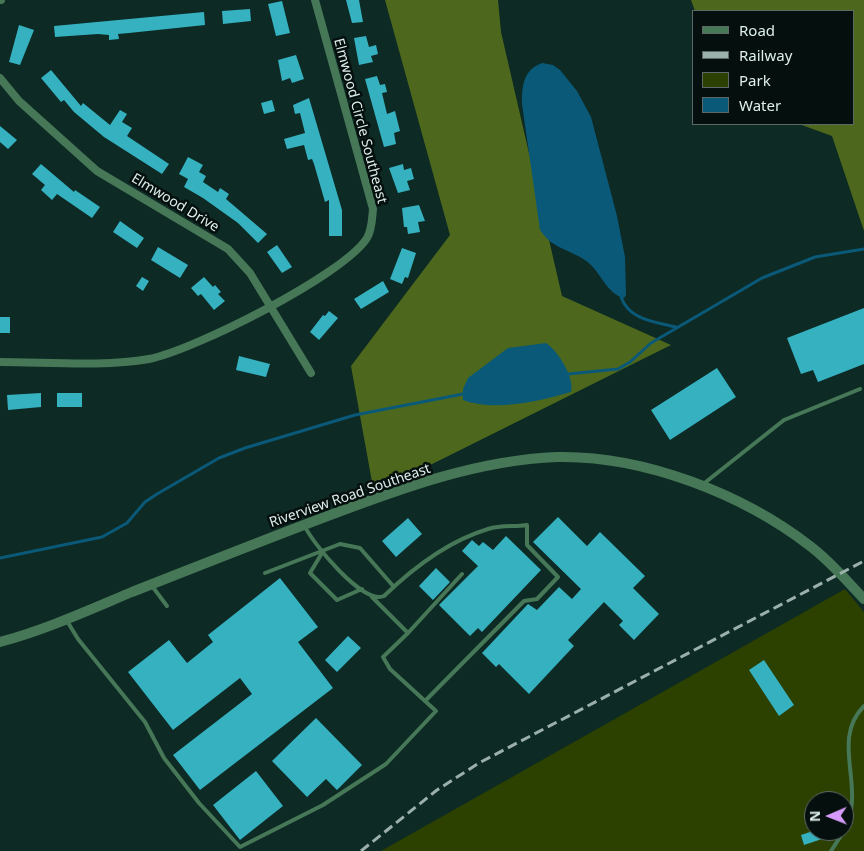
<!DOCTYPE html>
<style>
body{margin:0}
#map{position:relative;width:864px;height:851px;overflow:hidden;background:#0d2a25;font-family:"Noto Sans",sans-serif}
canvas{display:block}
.legend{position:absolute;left:692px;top:10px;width:162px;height:115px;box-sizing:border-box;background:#05100e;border:1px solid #5c6966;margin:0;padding:6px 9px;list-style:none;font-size:15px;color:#deeeea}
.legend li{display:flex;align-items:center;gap:10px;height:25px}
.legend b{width:25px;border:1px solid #5c6966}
.north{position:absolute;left:804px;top:791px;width:50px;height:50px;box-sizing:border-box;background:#05100e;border:1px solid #5c6966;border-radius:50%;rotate:269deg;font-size:14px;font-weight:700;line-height:20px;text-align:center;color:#deeeea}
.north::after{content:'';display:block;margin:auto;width:18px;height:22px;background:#d69bfa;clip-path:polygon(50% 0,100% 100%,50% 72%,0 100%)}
</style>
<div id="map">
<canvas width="864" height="851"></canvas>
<ul class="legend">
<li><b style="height:6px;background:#467756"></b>Road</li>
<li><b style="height:6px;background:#9bb0ab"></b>Railway</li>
<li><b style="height:14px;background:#2c4000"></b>Park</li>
<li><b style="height:14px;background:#0b5978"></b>Water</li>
</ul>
<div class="north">N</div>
</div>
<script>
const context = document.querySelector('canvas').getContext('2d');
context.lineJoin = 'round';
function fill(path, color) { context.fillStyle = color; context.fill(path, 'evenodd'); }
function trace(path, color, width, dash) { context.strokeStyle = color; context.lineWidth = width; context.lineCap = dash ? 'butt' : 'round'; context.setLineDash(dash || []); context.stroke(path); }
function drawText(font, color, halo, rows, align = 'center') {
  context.font = font + ' "Noto Sans",sans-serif'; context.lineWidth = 5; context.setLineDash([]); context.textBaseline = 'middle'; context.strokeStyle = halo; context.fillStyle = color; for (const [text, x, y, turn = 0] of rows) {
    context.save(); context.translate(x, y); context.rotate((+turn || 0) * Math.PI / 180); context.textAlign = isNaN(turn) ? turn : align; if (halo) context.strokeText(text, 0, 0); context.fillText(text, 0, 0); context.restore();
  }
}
const green = new Path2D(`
 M 845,589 L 864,612 L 864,851 L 381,851 ZM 814,801 L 844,801 L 844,831 L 814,831 Z`);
const forest = new Path2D(`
 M 385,0 L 498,0 L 501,32 L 562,296 L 671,345 L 374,493 L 351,366 L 450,235 Z
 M 691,0 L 864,0 L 864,231 L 832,136 L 799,124 L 853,124 L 853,11 L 695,11 Z`);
const water = new Path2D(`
 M 542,63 L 553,65 L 560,70 L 577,91 L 591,117 L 617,216 L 625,257 L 626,295 L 624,298 C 608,294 602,276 591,265 C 580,254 566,252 554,244 C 548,241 544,235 540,230 L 522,104 C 522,86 523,70 542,63 Z
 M 546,343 C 558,351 575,378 571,392 C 540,401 494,412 463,400 L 463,389 L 468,378 L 508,348 Z`);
const stream = new Path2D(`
 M 621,297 C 629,320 655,322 676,327
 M 568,374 L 618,369 L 630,362 L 651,343 L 762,278 L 815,257 L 864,249
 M 0,558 L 102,537 L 127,523 L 145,502 L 157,494 L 219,458 L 245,448 L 355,415 L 463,394`);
const building = new Path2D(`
 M 346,0 L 359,0 L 363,22 L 352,23 Z
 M 282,1 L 290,33 L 276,36 L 268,4 Z
 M 250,9 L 251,21 L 223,24 L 222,11 Z
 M 204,12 L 205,25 L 129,33 L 118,34 L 119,39 L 109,40 L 109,35 L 98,34 L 55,37 L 54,26 Z
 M 19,25 L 34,30 L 20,65 L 9,62 Z
 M 366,36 L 369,47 L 376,45 L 378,54 L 371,56 L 373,62 L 359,65 L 354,38 Z
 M 296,55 L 304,79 L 292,83 L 290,78 L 282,81 L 278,60 Z
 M 51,70 L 81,106 L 83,103 L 110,125 L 120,110 L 127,114 L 122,122 L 132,128 L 127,136 L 169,164 L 162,174 L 104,137 L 74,112 L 64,100 L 61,102 L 41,78 Z
 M 377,76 L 380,85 L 385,84 L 387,92 L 382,93 L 387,114 L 395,111 L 400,131 L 394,133 L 396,144 L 384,147 L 365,79 Z
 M 309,98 L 342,210 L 342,236 L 329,236 L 329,200 L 325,202 L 314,164 L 312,159 L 308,160 L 304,145 L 287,149 L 284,139 L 305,133 L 300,113 L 295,114 L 293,105 Z
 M 272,100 L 275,111 L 264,114 L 261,103 Z
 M 0,126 L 17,140 L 8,149 L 0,142 Z
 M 188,157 L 203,165 L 199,172 L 206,176 L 203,182 L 218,192 L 220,188 L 229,194 L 226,199 L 267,234 L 258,243 L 238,223 L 203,198 L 184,187 L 188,179 L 179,174 Z
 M 41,164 L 74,192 L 75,190 L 100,207 L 92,218 L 57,194 L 52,200 L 41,190 L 45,185 L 32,174 Z
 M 403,164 L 404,170 L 411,168 L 414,179 L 407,181 L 410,190 L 398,193 L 389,168 Z
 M 419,205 L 425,221 L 418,222 L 420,232 L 408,234 L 407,227 L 404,227 L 402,208 Z
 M 120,221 L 144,238 L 137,248 L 113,232 Z
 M 277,245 L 292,267 L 282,273 L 267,252 Z
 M 158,247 L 188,265 L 180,278 L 151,260 Z
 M 402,248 L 416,253 L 408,278 L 405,277 L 402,284 L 390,279 Z
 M 142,277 L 149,281 L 143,291 L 136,286 Z
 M 204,277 L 213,287 L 215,285 L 221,292 L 218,294 L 225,301 L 214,310 L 201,294 L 198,296 L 191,288 Z
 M 383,281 L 389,292 L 361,309 L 354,299 Z
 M 864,308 L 864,364 L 818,382 L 813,370 L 801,374 L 787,338 Z
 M 329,311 L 338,318 L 319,340 L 310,332 L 323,315 L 325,316 Z
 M 0,317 L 10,317 L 10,333 L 0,333 Z
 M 239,356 L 270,364 L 266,377 L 236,370 Z
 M 717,368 L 736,397 L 670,440 L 651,410 Z
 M 41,393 L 41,407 L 8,410 L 7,395 Z
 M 57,393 L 82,393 L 82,407 L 57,407 Z
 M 558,517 L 587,546 L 600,532 L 645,576 L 633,588 L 659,614 L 634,640 L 619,625 L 623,621 L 604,602 L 568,640 L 574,646 L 529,694 L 499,664 L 496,667 L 482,653 L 528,604 L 537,610 L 559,587 L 572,599 L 581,589 L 533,542 Z
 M 408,518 L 422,534 L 396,557 L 382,541 Z
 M 506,536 L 541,570 L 482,632 L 478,628 L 470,636 L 439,605 L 478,566 L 462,551 L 472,540 L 479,546 L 483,542 L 493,550 Z
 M 436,568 L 450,582 L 433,600 L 419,586 Z
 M 280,578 L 318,627 L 298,642 L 333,688 L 200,790 L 173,755 L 252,694 L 240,678 L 173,730 L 128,672 L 169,640 L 187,663 L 213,642 L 208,635 Z
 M 348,636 L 361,648 L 337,672 L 325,660 Z
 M 764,660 L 794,705 L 779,716 L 749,670 Z
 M 316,718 L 362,765 L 337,790 L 326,779 L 307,797 L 272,761 Z
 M 256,771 L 283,806 L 240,840 L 213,805 Z
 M 813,831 L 819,831 L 822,839 L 804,845 L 801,835 Z`);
const service = new Path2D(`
 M 702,485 L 784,420 L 860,389
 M 304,525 C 313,544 363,605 384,596 C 414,567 448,541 488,529 C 501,525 514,527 527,525 L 527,545 L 558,577 L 537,599 L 524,601 L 425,701
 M 322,553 L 310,573 L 337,600 L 362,589
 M 265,573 L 340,544 L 360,548 L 394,587
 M 152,586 L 167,606
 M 372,597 L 408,633 L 462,574
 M 67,621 L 78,639 L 145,722 L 164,758 L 199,803 L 240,847 L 323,805 L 386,764 L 436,711 L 390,669 L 383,657 L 408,633
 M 844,831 C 848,821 852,811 852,801 C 854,768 837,733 864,706
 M 831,851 L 844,831`);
const minor = new Path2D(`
 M 0,0 L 1,0
 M 0,78 L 19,101 L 97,171 L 228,249 L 250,273 L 311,373
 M 0,362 C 46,362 104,367 149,359 C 192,351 344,275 367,238 C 372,230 372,219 373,209 L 315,0`);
const tertiary = new Path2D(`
 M 0,642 C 45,630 89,610 132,592 C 196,567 261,541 325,517 C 399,489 477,460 557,457 C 643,455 743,494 810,546 C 830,561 847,581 864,599`);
const rail = new Path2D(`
 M 361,851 L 437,790 L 479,763 L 864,561`);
const streetNames = [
 ["Elmwood Circle Southeast",360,121,75],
 ["Elmwood Drive",175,203,31],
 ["Riverview Road Southeast",350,496,-19]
];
fill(green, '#2c4000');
fill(forest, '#4d681c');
fill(water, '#0b5978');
trace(stream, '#0b5978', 3);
fill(building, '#35b1c0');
trace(service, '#467756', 4);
trace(minor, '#467756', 8);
trace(tertiary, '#467756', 10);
trace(rail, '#9bb0ab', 3, [10, 5]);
drawText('14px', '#deeeea', '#05100e', streetNames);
</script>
